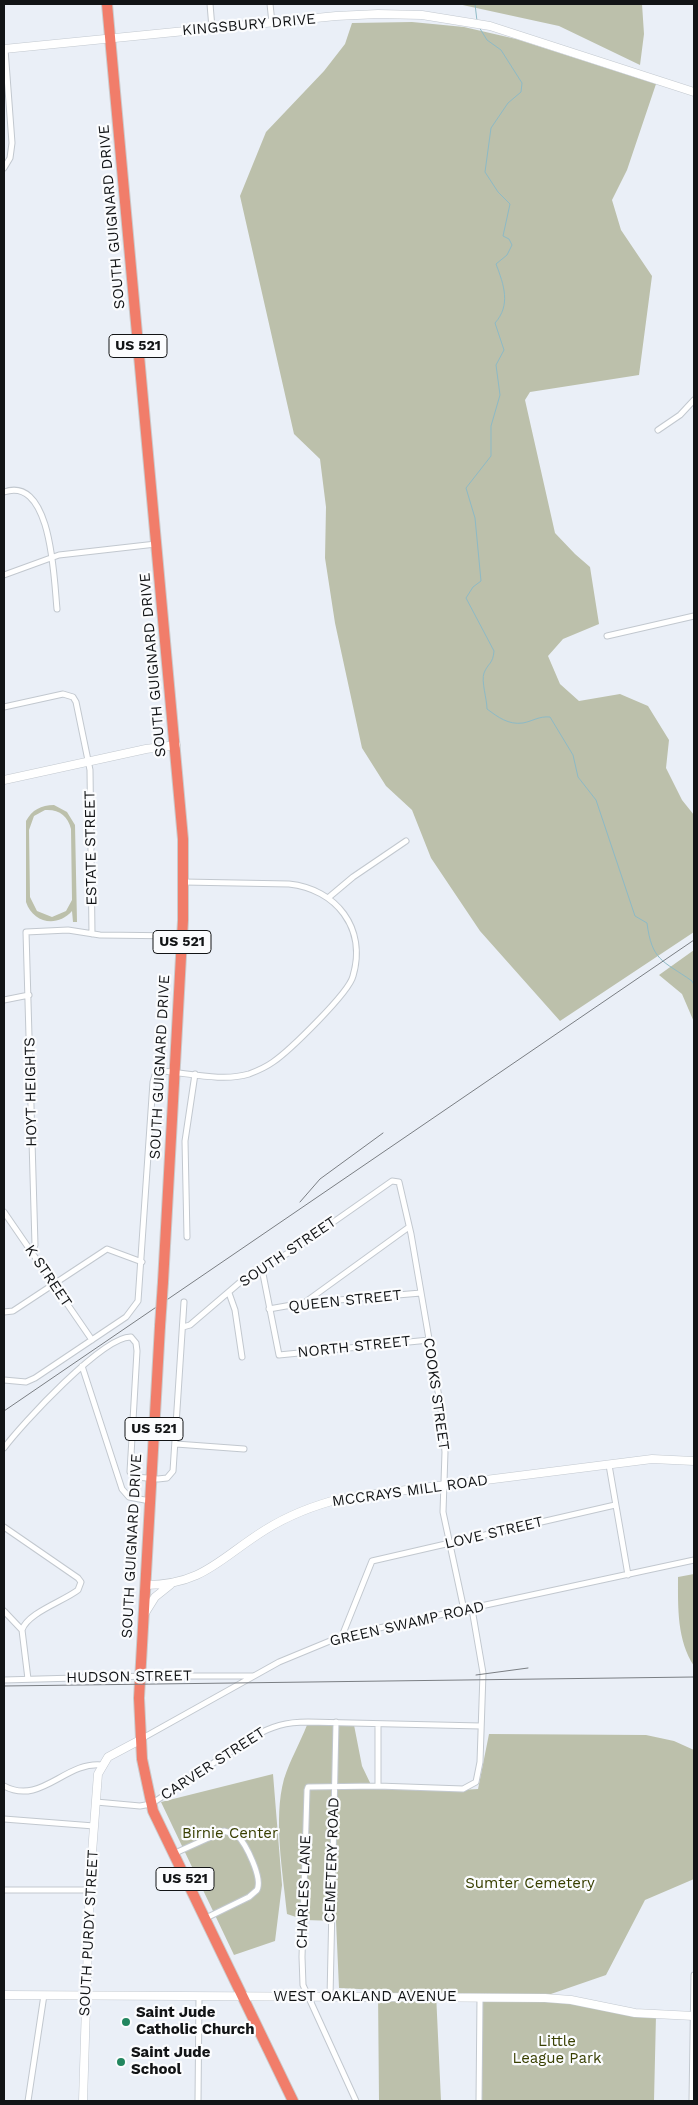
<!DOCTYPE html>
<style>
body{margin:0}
#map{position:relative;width:698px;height:2105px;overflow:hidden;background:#eaeff7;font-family:"Work Sans",sans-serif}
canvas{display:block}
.frame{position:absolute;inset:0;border:5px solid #121416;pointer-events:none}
</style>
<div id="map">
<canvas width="698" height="2105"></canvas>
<div class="frame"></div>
</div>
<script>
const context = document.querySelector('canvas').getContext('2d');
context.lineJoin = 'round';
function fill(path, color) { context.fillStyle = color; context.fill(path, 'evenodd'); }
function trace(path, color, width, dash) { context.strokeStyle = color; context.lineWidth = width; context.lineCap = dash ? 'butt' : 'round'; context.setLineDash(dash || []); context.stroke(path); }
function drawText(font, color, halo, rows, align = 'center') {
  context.font = font + ' "Work Sans",sans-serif'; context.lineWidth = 4.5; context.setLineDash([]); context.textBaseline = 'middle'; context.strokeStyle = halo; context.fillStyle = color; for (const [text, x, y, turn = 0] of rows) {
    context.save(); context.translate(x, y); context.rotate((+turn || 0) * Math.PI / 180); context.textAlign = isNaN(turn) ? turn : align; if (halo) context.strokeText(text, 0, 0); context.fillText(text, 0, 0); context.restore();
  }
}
const green = new Path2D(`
 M 458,4 L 642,4 L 644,34 L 640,65 L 559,26 Z
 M 412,22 L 464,27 L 516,39 L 656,84 L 627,170 L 612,200 L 621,230 L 652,276 L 639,375 L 530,392 L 525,400 L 555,533 L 575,554 L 590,567 L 599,624 L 563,639 L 548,656 L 560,684 L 579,701 L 620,694 L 648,706 L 669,740 L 666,768 L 682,800 L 694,815 L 694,932 L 560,1021 L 480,931 L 431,858 L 412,810 L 386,786 L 362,748 L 335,623 L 325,558 L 326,507 L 320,459 L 294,434 L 240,196 L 266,132 L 324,71 L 345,44 L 352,23 Z
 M 54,805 L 67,812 L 75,825 L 77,922 L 73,922 L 72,911 C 57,928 33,923 26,902 L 26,821 C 32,810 41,805 54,805 ZM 45,810 C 59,809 68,816 71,829 L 72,900 L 66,911 L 52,917 L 37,911 L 30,897 L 29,830 L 34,816 Z
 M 694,950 L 694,1022 L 682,994 L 659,975 Z
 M 694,1574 L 694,1666 C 677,1640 678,1608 678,1577 Z
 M 307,1725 L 354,1725 L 362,1766 L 373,1789 L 445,1791 L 478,1789 L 489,1734 L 646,1735 L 674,1741 L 694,1750 L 694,1879 L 645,1900 L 606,1975 L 548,1995 L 436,1993 L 441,2101 L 379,2101 L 378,1990 L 339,1988 L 336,1921 L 305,1920 L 287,1914 C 283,1873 273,1819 284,1779 C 290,1760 300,1743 307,1725 Z
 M 273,1774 L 282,1885 L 275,1941 L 234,1955 L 161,1802 Z
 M 480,1998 L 545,1998 L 656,2015 L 654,2101 L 479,2100 Z`);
const stream = new Path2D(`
 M 475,4 L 477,21
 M 479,27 L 487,40 L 501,50 L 522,83 L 521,92 L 508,103 L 491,128 L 485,172 L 498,192 L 510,204 L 503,236 L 509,239 L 512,245 L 507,255 L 496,264 C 504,285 511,305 495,323 L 504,350 L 496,365 L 500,395 L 491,426 L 491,456 L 466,488 L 475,518 L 481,581 L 473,587 L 466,598 L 494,651 C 493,664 488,663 484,673 C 481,681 487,699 487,709 C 498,717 508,725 523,723 C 533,721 539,716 550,717 L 573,755 L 578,777 L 596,800 L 635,916 L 647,923 C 652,961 662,960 692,981 L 694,985`);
const street = new Path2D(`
 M 210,4 L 212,28
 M 270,4 L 272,23
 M 4,168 L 10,158 L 12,143 L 5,49
 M 658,430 L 680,415 L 694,400
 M 4,492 C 52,475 54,580 57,609
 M 4,575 L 59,555 L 156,544
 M 607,636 L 694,616
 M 4,707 L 63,694 L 73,697 L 76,702 L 90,770 L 92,934
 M 328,898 L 353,877 L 406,841
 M 4,1000 L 29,995
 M 4,1212 L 92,1340
 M 187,1237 L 185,1141 L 195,1074
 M 32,1253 L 35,1245 L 26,932 L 68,930 L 100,935 L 182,936
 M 262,1269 L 279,1355 L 429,1340
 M 229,1293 L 235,1310 L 242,1357
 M 304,1303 L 409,1227
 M 269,1309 L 303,1303 L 421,1293
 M 4,1312 L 13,1311 L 107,1249 L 142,1262
 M 183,1327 L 190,1325 L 245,1278 L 295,1249 L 392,1181 L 399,1182 L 411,1234 L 441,1409 L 445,1452 L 443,1512 L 464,1610
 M 82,1366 L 122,1489 L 129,1497 L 150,1501
 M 4,1380 L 26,1382 L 35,1378 L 126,1317 L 138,1301 L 153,1082 L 155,1075 L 162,1071 C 188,1073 223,1082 249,1074 C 257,1071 266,1067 273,1062 C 289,1051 349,993 353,976 C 367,928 336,889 289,884 L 184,882
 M 176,1444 L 244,1449
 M 4,1448 C 22,1424 103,1336 131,1337 L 136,1343 L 137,1351 L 130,1472 L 136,1477 L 158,1479 L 167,1478 L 173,1471 L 184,1302
 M 609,1465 L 628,1575
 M 4,1527 L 78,1578 L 81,1582 L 78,1590 C 64,1601 27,1613 22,1630
 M 4,1611 L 22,1630 L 28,1679
 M 342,1636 L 372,1561 L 615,1505
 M 4,1680 L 147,1676 L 253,1676
 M 141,1739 L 279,1662 L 342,1636 L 694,1560
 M 4,1786 C 41,1806 65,1761 102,1765
 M 378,1786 L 378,1724
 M 96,1802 L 140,1806 L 151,1804 L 253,1737 C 272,1726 286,1722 308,1722 L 481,1726
 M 4,1819 L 94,1826
 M 173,1854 L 224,1831 L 237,1835 C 246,1844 263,1878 257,1890 L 249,1897 L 204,1919
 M 4,1890 L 90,1890
 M 330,1997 L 336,1722
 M 28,2101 L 44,1995
 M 198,2101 L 199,1996
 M 356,2101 L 303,1985 L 302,1957 L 307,1790 L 308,1787 L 378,1786 L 463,1789 L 476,1782 L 480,1762 L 483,1673 L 472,1609
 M 479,2101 L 480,1998
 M 692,2101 L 694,1975`);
const secondary = new Path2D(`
 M 4,49 L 336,16 L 378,14 L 422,15 L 490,26 L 694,92
 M 4,780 L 146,749 L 176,745
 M 146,1585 C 203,1585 220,1558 265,1530 C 289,1515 315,1505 343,1498 L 652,1459 L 694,1461
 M 145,1613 L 155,1597 L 170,1585
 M 4,1995 L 545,1998 L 571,2000 L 635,2013 L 694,2016
 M 83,2101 L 90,1879 L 98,1774 L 108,1757 L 140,1740`);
const highway = new Path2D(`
 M 107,4 L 183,839 L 183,920 L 163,1282
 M 160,1326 L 139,1698 L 142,1759 L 153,1811 L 293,2101`);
const rail = new Path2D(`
 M 300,1202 L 320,1179 L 383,1133
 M 4,1411 L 694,940
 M 476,1675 L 528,1668
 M 4,1686 L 694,1677`);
const highwayBridge = new Path2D(`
 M 160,1326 L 163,1282`);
const markers = [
 [126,2022,5,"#22865f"],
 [121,2062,5,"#22865f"]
];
const shields = [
 [138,346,58],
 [182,942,58],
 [154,1429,58],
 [185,1879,58]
];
const shieldNames = [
 ["US 521",138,346],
 ["US 521",182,942],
 ["US 521",154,1429],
 ["US 521",185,1879]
];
const streetNames = [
 ["KINGSBURY DRIVE",249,25,-5],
 ["SOUTH GUIGNARD DRIVE",112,217,-95],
 ["SOUTH GUIGNARD DRIVE",153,665,-95],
 ["ESTATE STREET",91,848,-91],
 ["SOUTH GUIGNARD DRIVE",160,1067,-87],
 ["HOYT HEIGHTS",31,1092,-91],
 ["SOUTH STREET",288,1252,-34],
 ["K STREET",48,1276,56],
 ["QUEEN STREET",345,1301,-6],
 ["NORTH STREET",354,1347,-6],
 ["COOKS STREET",436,1394,82],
 ["MCCRAYS MILL ROAD",410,1491,-8],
 ["LOVE STREET",494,1533,-13],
 ["SOUTH GUIGNARD DRIVE",132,1546,-87],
 ["GREEN SWAMP ROAD",407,1624,-13],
 ["HUDSON STREET",129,1677,-1],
 ["CARVER STREET",213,1764,-33],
 ["CEMETERY ROAD",332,1860,-88],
 ["CHARLES LANE",304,1892,-88],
 ["SOUTH PURDY STREET",89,1933,-87],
 ["WEST OAKLAND AVENUE",365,1997]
];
const parkNames = [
 ["Birnie Center",230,1834],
 ["Sumter Cemetery",530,1884],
 ["Little",557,2042],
 ["League Park",557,2059]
];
const poiNames = [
 ["Saint Jude",136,2013],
 ["Catholic Church",136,2030],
 ["Saint Jude",131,2053],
 ["School",131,2070]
];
fill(green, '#bcc0ab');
trace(stream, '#8dbac6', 1);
trace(street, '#c2c8cf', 7);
trace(secondary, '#c2c8cf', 9);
trace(highway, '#cbcbcc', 12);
trace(street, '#fff', 5);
trace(secondary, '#fff', 8);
trace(highway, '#f17d6a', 10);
trace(rail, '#7a7e83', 1);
trace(highwayBridge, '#cbcbcc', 12, []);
trace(highwayBridge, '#f17d6a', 10);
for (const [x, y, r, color] of markers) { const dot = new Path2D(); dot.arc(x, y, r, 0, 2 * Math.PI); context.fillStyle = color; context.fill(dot); trace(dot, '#fbfcfe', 2); }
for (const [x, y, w] of shields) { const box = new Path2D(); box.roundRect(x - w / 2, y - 11.5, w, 23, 4); context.fillStyle = '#fbfcfe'; context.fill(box); trace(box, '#121416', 1); }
drawText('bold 14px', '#121416', null, shieldNames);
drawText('15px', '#121416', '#fbfcfe', streetNames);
drawText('15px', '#383f00', '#fbfcfe', parkNames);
drawText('bold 15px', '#121416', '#fbfcfe', poiNames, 'left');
</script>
